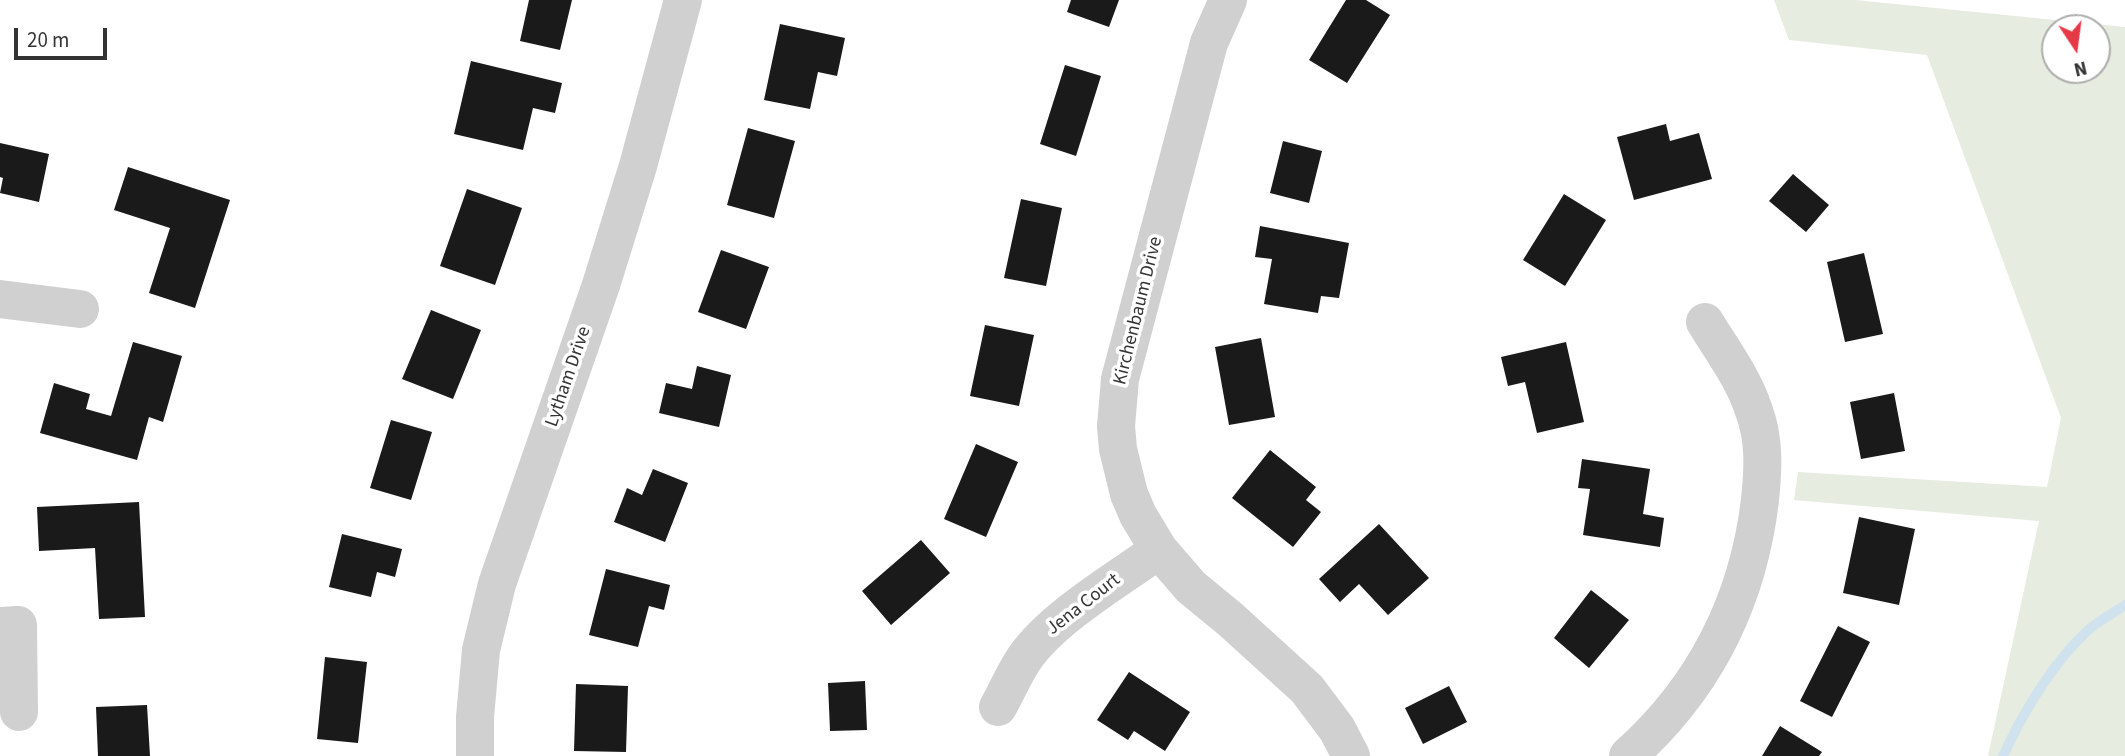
<!DOCTYPE html>
<style>
body{margin:0}
#map{position:relative;width:2125px;height:756px;overflow:hidden;background:#fff;font-family:"Source Sans 3",sans-serif}
canvas{display:block}
.north{position:absolute;left:2041px;top:14px;width:70px;height:70px;box-sizing:border-box;background:#fff;border:2px solid #adadad;border-radius:50%;rotate:167deg;font-size:19px;font-weight:700;line-height:28px;text-align:center;color:#333}
.north::after{content:'';display:block;margin:auto;width:24px;height:32px;background:#e63946;clip-path:polygon(50% 0,100% 100%,50% 72%,0 100%)}
.scale{position:absolute;left:14px;top:28px;width:93px;height:32px;box-sizing:border-box;border:4px solid #333;border-top:0;padding-left:9px;font-size:21px;line-height:24px;white-space:nowrap;color:#333;-webkit-text-stroke:5px #fff;paint-order:stroke}
</style>
<div id="map">
<canvas width="2125" height="756"></canvas>
<div class="north">N</div>
<div class="scale">20 m</div>
</div>
<script>
const context = document.querySelector('canvas').getContext('2d');
context.lineJoin = 'round';
function fill(path, color) { context.fillStyle = color; context.fill(path, 'evenodd'); }
function trace(path, color, width, dash) { context.strokeStyle = color; context.lineWidth = width; context.lineCap = dash ? 'butt' : 'round'; context.setLineDash(dash || []); context.stroke(path); }
function drawText(font, color, halo, rows, align = 'center') {
  context.font = font + ' "Source Sans 3",sans-serif'; context.lineWidth = 7; context.setLineDash([]); context.textBaseline = 'middle'; context.strokeStyle = halo; context.fillStyle = color; for (const [text, x, y, turn = 0] of rows) {
    context.save(); context.translate(x, y); context.rotate((+turn || 0) * Math.PI / 180); context.textAlign = isNaN(turn) ? turn : align; if (halo) context.strokeText(text, 0, 0); context.fillText(text, 0, 0); context.restore();
  }
}
const green = new Path2D(`
 M 1774,0 L 1855,0 L 2125,27 L 2125,756 L 1988,756 L 2039,521 L 1794,500 L 1798,472 L 2047,487 L 2061,418 L 1927,55 L 1789,40 ZM 2055,28 L 2097,28 L 2097,70 L 2055,70 Z`);
const stream = new Path2D(`
 M 2003,756 C 2023,713 2050,667 2085,633 C 2096,622 2112,614 2125,605`);
const building = new Path2D(`
 M 529,0 L 572,0 L 560,50 L 520,41 Z
 M 1071,0 L 1119,0 L 1109,27 L 1067,12 Z
 M 1346,0 L 1366,0 L 1390,15 L 1347,83 L 1309,60 Z
 M 780,24 L 845,38 L 837,76 L 818,72 L 810,109 L 764,100 Z
 M 471,61 L 562,83 L 555,113 L 533,108 L 523,150 L 454,134 Z
 M 1065,65 L 1101,76 L 1076,156 L 1040,144 Z
 M 1666,124 L 1670,141 L 1699,133 L 1712,179 L 1634,200 L 1617,137 Z
 M 748,128 L 795,141 L 774,218 L 727,205 Z
 M 1283,141 L 1322,151 L 1309,203 L 1270,193 Z
 M 0,143 L 49,154 L 39,202 L 0,193 L 3,178 L 0,177 Z
 M 128,167 L 230,200 L 195,308 L 149,293 L 170,228 L 114,210 Z
 M 1793,174 L 1829,205 L 1806,232 L 1769,201 Z
 M 467,189 L 522,208 L 495,285 L 440,266 Z
 M 1564,194 L 1606,220 L 1565,286 L 1523,260 Z
 M 1021,199 L 1062,208 L 1046,286 L 1004,278 Z
 M 1260,226 L 1349,243 L 1339,298 L 1321,296 L 1318,313 L 1264,304 L 1272,259 L 1255,257 Z
 M 721,250 L 769,267 L 746,329 L 698,312 Z
 M 1864,253 L 1883,334 L 1845,342 L 1827,262 Z
 M 431,310 L 481,330 L 453,399 L 402,379 Z
 M 985,325 L 1034,335 L 1019,406 L 970,396 Z
 M 1261,338 L 1275,417 L 1229,425 L 1215,347 Z
 M 133,342 L 182,356 L 163,422 L 149,417 L 137,460 L 40,433 L 54,383 L 90,394 L 86,409 L 111,416 Z
 M 1566,342 L 1584,422 L 1537,433 L 1525,382 L 1508,386 L 1501,357 Z
 M 697,366 L 731,375 L 719,427 L 659,413 L 666,383 L 692,389 Z
 M 1894,393 L 1905,451 L 1861,459 L 1850,402 Z
 M 391,420 L 432,432 L 411,500 L 370,488 Z
 M 976,444 L 1018,462 L 986,537 L 944,519 Z
 M 1270,450 L 1316,487 L 1306,500 L 1321,512 L 1293,547 L 1232,498 Z
 M 1582,459 L 1650,469 L 1643,514 L 1664,518 L 1660,547 L 1583,535 L 1590,489 L 1578,488 Z
 M 653,469 L 688,483 L 665,542 L 614,522 L 627,488 L 642,495 Z
 M 139,502 L 145,617 L 99,619 L 95,548 L 39,551 L 37,507 Z
 M 1859,517 L 1915,529 L 1899,605 L 1843,593 Z
 M 1379,524 L 1429,578 L 1388,615 L 1359,584 L 1340,602 L 1319,579 Z
 M 342,534 L 402,549 L 395,577 L 377,572 L 371,597 L 329,587 Z
 M 921,540 L 950,573 L 891,625 L 862,591 Z
 M 606,569 L 670,585 L 664,610 L 649,606 L 638,647 L 589,635 Z
 M 1591,590 L 1629,620 L 1589,668 L 1554,638 Z
 M 1838,626 L 1870,642 L 1832,717 L 1800,701 Z
 M 325,657 L 367,662 L 358,743 L 317,739 Z
 M 1129,672 L 1190,712 L 1165,751 L 1134,731 L 1128,740 L 1097,720 Z
 M 865,681 L 867,730 L 830,731 L 828,683 Z
 M 576,684 L 628,686 L 626,752 L 574,751 Z
 M 1449,686 L 1467,722 L 1423,744 L 1405,708 Z
 M 147,705 L 150,756 L 98,756 L 96,707 Z
 M 1780,726 L 1822,752 L 1819,756 L 1762,756 Z`);
const minor = new Path2D(`
 M 1228,0 L 1209,43 L 1120,379 L 1116,426 L 1118,449 L 1129,494 L 1138,515 L 1159,550 L 1191,587 L 1230,619 L 1307,689 L 1337,729 L 1351,756
 M 0,299 L 80,309
 M 0,626 L 18,625 L 19,712
 M 998,707 C 1007,691 1014,674 1024,659 C 1052,618 1118,579 1159,550
 M 475,756 L 475,717 L 481,650 L 497,584 L 601,285 L 638,166 L 683,0
 M 1628,756 C 1704,688 1748,601 1760,500 C 1763,470 1765,440 1754,411 C 1744,379 1722,350 1705,322`);
const streetNames = [
 ["Kirchenbaum Drive",1139,311,-76],
 ["Lytham Drive",569,377,-71],
 ["Jena Court",1084,605,-38]
];
fill(green, '#e6ecdf');
trace(stream, '#cfe2ee', 10);
fill(building, '#1a1a1a');
trace(minor, '#d0d0d0', 38);
drawText('19px', '#333', '#fff', streetNames);
</script>
